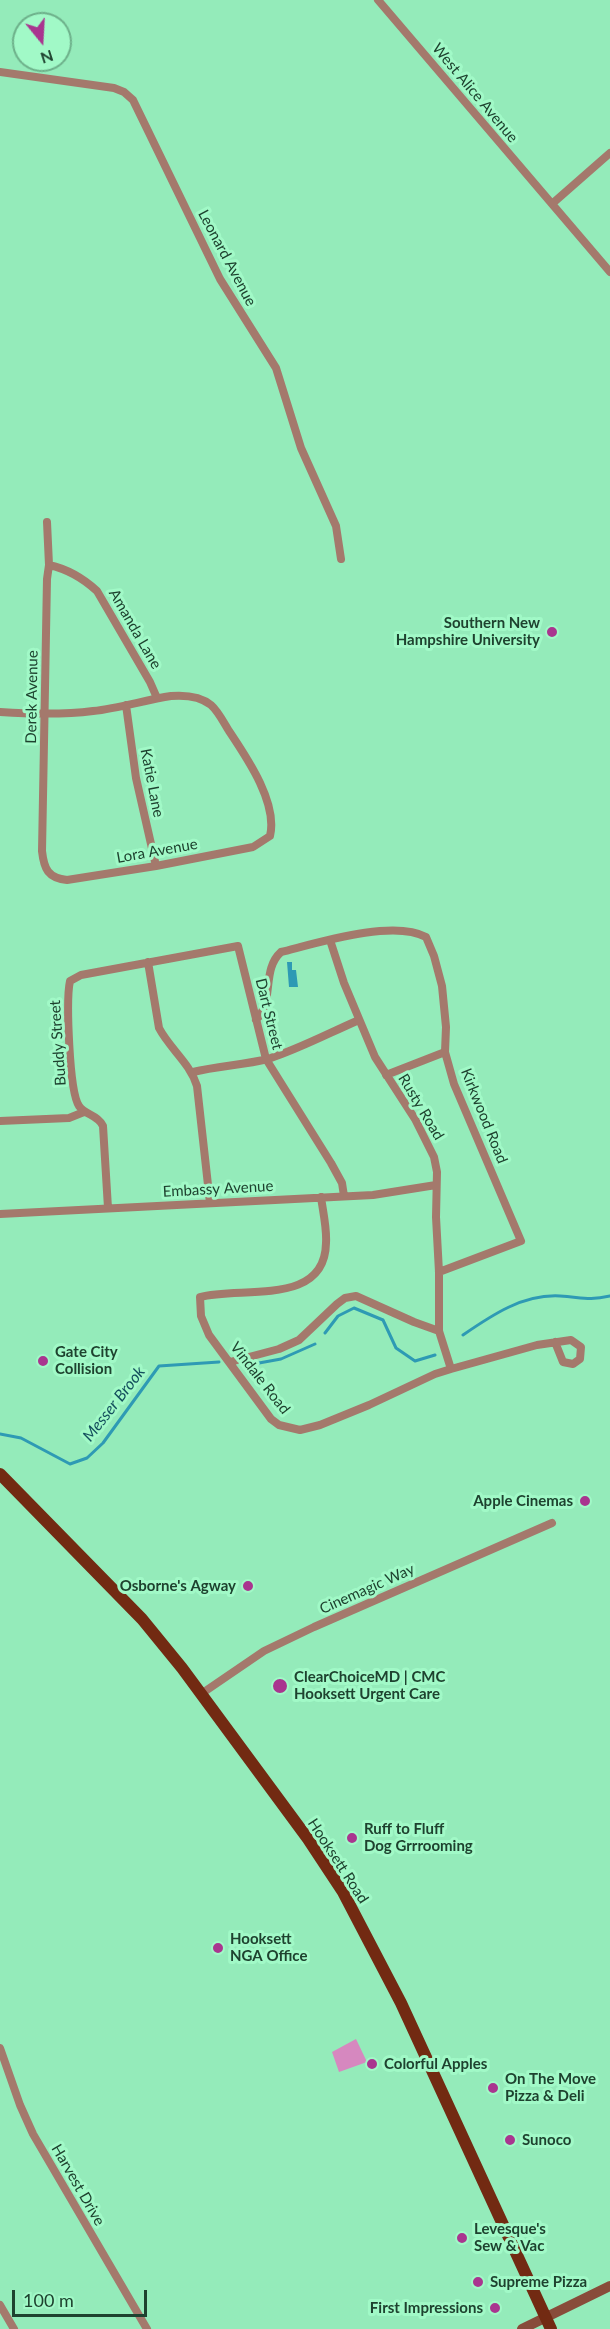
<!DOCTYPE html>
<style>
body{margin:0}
#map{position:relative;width:610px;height:2329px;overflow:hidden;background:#94ebba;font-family:Lato,sans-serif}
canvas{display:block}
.north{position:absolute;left:12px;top:12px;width:60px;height:60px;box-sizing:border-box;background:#a1f9c7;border:2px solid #6db08a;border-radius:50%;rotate:162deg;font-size:16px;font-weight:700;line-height:24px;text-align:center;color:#1e422f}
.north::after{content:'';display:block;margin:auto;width:21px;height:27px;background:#a9358f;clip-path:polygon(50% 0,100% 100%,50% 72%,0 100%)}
.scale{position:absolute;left:12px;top:2290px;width:135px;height:27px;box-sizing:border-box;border:3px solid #1e422f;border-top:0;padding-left:8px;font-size:18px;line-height:21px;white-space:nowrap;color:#1e422f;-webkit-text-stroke:4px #a1f9c7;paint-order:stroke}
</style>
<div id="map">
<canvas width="610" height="2329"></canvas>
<div class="north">N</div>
<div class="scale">100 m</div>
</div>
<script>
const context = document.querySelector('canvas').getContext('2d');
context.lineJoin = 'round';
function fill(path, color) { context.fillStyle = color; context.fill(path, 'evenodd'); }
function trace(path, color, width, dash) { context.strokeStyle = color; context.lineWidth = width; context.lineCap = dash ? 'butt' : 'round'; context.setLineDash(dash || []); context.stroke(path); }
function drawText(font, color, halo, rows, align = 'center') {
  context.font = font + ' Lato,sans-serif'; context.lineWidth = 6; context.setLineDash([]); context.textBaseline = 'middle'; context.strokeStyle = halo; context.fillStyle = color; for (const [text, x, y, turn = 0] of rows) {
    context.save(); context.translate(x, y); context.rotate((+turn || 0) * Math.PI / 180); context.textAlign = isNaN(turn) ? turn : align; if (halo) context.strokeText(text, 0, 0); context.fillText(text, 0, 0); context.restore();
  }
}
const green = new Path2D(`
 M 356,2039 L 367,2062 L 339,2072 L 332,2052 Z`);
const water = new Path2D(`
 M 287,962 L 292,962 L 292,970 L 296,970 L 298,987 L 289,987 Z`);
const stream = new Path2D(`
 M 325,1333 L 338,1316 L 354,1308 L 383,1320 L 396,1348 L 415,1361 L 435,1355
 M 463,1335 C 492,1315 523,1294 560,1296 C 581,1297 588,1301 610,1296
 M 248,1365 L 281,1359 L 315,1344
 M 0,1434 L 21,1438 L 70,1464 L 87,1458 L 103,1443 L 159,1366 L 219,1362`);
const street = new Path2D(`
 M 378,0 L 610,272
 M 0,72 L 114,88 L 124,92 L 133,100 L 220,279 L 276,368 L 301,448 L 336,526 L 341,559
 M 553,203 L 610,153
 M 49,565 C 67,569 84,579 97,591 L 150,682 L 157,698
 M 126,705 L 136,778 L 156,866
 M 0,712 C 31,714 62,715 93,711 C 120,708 145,700 171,696 C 184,695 200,696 211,705 C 218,711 224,723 229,731 C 247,758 278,803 270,836 L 253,847 L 156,866 L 67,880 C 48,878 44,869 42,851 L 47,579 L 49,565 L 47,522
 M 330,940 L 344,983 L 375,1057 L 415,1119 L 434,1157 L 437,1172 L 436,1217 L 439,1272 L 439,1331 L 451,1369
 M 148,962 L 159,1028 C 170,1049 190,1063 197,1086 L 210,1203
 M 256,1020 C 275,1001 261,970 281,952 C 317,943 393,919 426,937 L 434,956 L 442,986 L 446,1027 L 445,1052 L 454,1084 L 521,1241 L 439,1272
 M 193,1072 C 218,1066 243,1065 268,1059 C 299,1049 329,1033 359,1020
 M 386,1075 L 445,1052
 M 0,1121 L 69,1118 L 84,1112
 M 321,1197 C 323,1212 327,1228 326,1243 C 325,1307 241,1286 200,1297 L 201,1316 L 209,1335 L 271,1419 L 279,1425 L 300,1430 L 320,1425 L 369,1405 L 435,1374 L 451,1369 L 537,1345 L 571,1340 L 581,1347 L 580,1359 L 573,1364 L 563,1362 L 555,1342
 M 108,1208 L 103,1126 C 98,1115 85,1115 79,1106 C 69,1091 66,999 70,981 L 81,975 L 238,946 L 266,1059 L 331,1163 L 342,1183 L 344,1196
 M 0,1214 L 373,1195 L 436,1185
 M 230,1362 L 279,1349 L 299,1340 L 337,1304 L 345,1298 L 356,1296 L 414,1322 L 439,1331
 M 201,1694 L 264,1651 L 314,1627 L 552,1523
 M 0,2048 L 20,2105 L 33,2134 L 147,2329
 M 0,2305 L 14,2329`);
const secondary = new Path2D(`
 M 522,2329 L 610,2286`);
const primary = new Path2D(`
 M 0,1474 L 142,1619 L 182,1668 L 308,1839 L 343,1892 L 401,2003 L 551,2329`);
const markers = [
 [552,632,6,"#a9358f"],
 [43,1361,6,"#a9358f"],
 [585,1501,6,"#a9358f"],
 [248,1586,6,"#a9358f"],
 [280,1686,8,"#a9358f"],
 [352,1838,6,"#a9358f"],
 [218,1948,6,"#a9358f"],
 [372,2064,6,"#a9358f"],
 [493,2088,6,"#a9358f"],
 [510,2140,6,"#a9358f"],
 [462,2238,6,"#a9358f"],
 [478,2282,6,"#a9358f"],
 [495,2308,6,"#a9358f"]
];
const streetNames = [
 ["West Alice Avenue",475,93,50],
 ["Leonard Avenue",227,258,62],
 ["Amanda Lane",135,629,60],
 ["Derek Avenue",32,697,-89],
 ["Katie Lane",152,783,79],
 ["Lora Avenue",157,851,-10],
 ["Dart Street",269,1014,76],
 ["Buddy Street",58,1043,-94],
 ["Rusty Road",421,1107,59],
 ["Kirkwood Road",484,1116,68],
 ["Embassy Avenue",218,1189,-3],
 ["Vindale Road",260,1378,52],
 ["Cinemagic Way",367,1589,-24],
 ["Hooksett Road",338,1861,57],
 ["Harvest Drive",78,2185,60]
];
const poiNames = [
 ["Southern New",540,623,"right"],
 ["Hampshire University",540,640,"right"],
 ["Gate City",55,1352],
 ["Collision",55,1369],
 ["Apple Cinemas",573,1501,"right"],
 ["Osborne's Agway",236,1586,"right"],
 ["ClearChoiceMD | CMC",294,1677],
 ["Hooksett Urgent Care",294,1694],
 ["Ruff to Fluff",364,1829],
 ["Dog Grrrooming",364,1846],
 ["Hooksett",230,1939],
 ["NGA Office",230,1956],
 ["Colorful Apples",384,2064],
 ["On The Move",505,2079],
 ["Pizza & Deli",505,2096],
 ["Sunoco",522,2140],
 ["Levesque's",474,2229],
 ["Sew & Vac",474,2246],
 ["Supreme Pizza",490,2282],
 ["First Impressions",483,2308,"right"]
];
const waterNames = [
 ["Messer Brook",114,1404,-52]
];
fill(green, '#d688bf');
fill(water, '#2e9ab4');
trace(stream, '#2e9ab4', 3);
trace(street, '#a4796c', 8);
trace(secondary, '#884c3a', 10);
trace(primary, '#722a12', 12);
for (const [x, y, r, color] of markers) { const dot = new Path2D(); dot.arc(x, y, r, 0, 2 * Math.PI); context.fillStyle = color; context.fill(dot); trace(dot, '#a1f9c7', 2); }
drawText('15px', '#1e422f', '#a1f9c7', streetNames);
drawText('bold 15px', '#1e422f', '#a1f9c7', poiNames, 'left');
drawText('italic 16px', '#144f5d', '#a1f9c7', waterNames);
</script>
